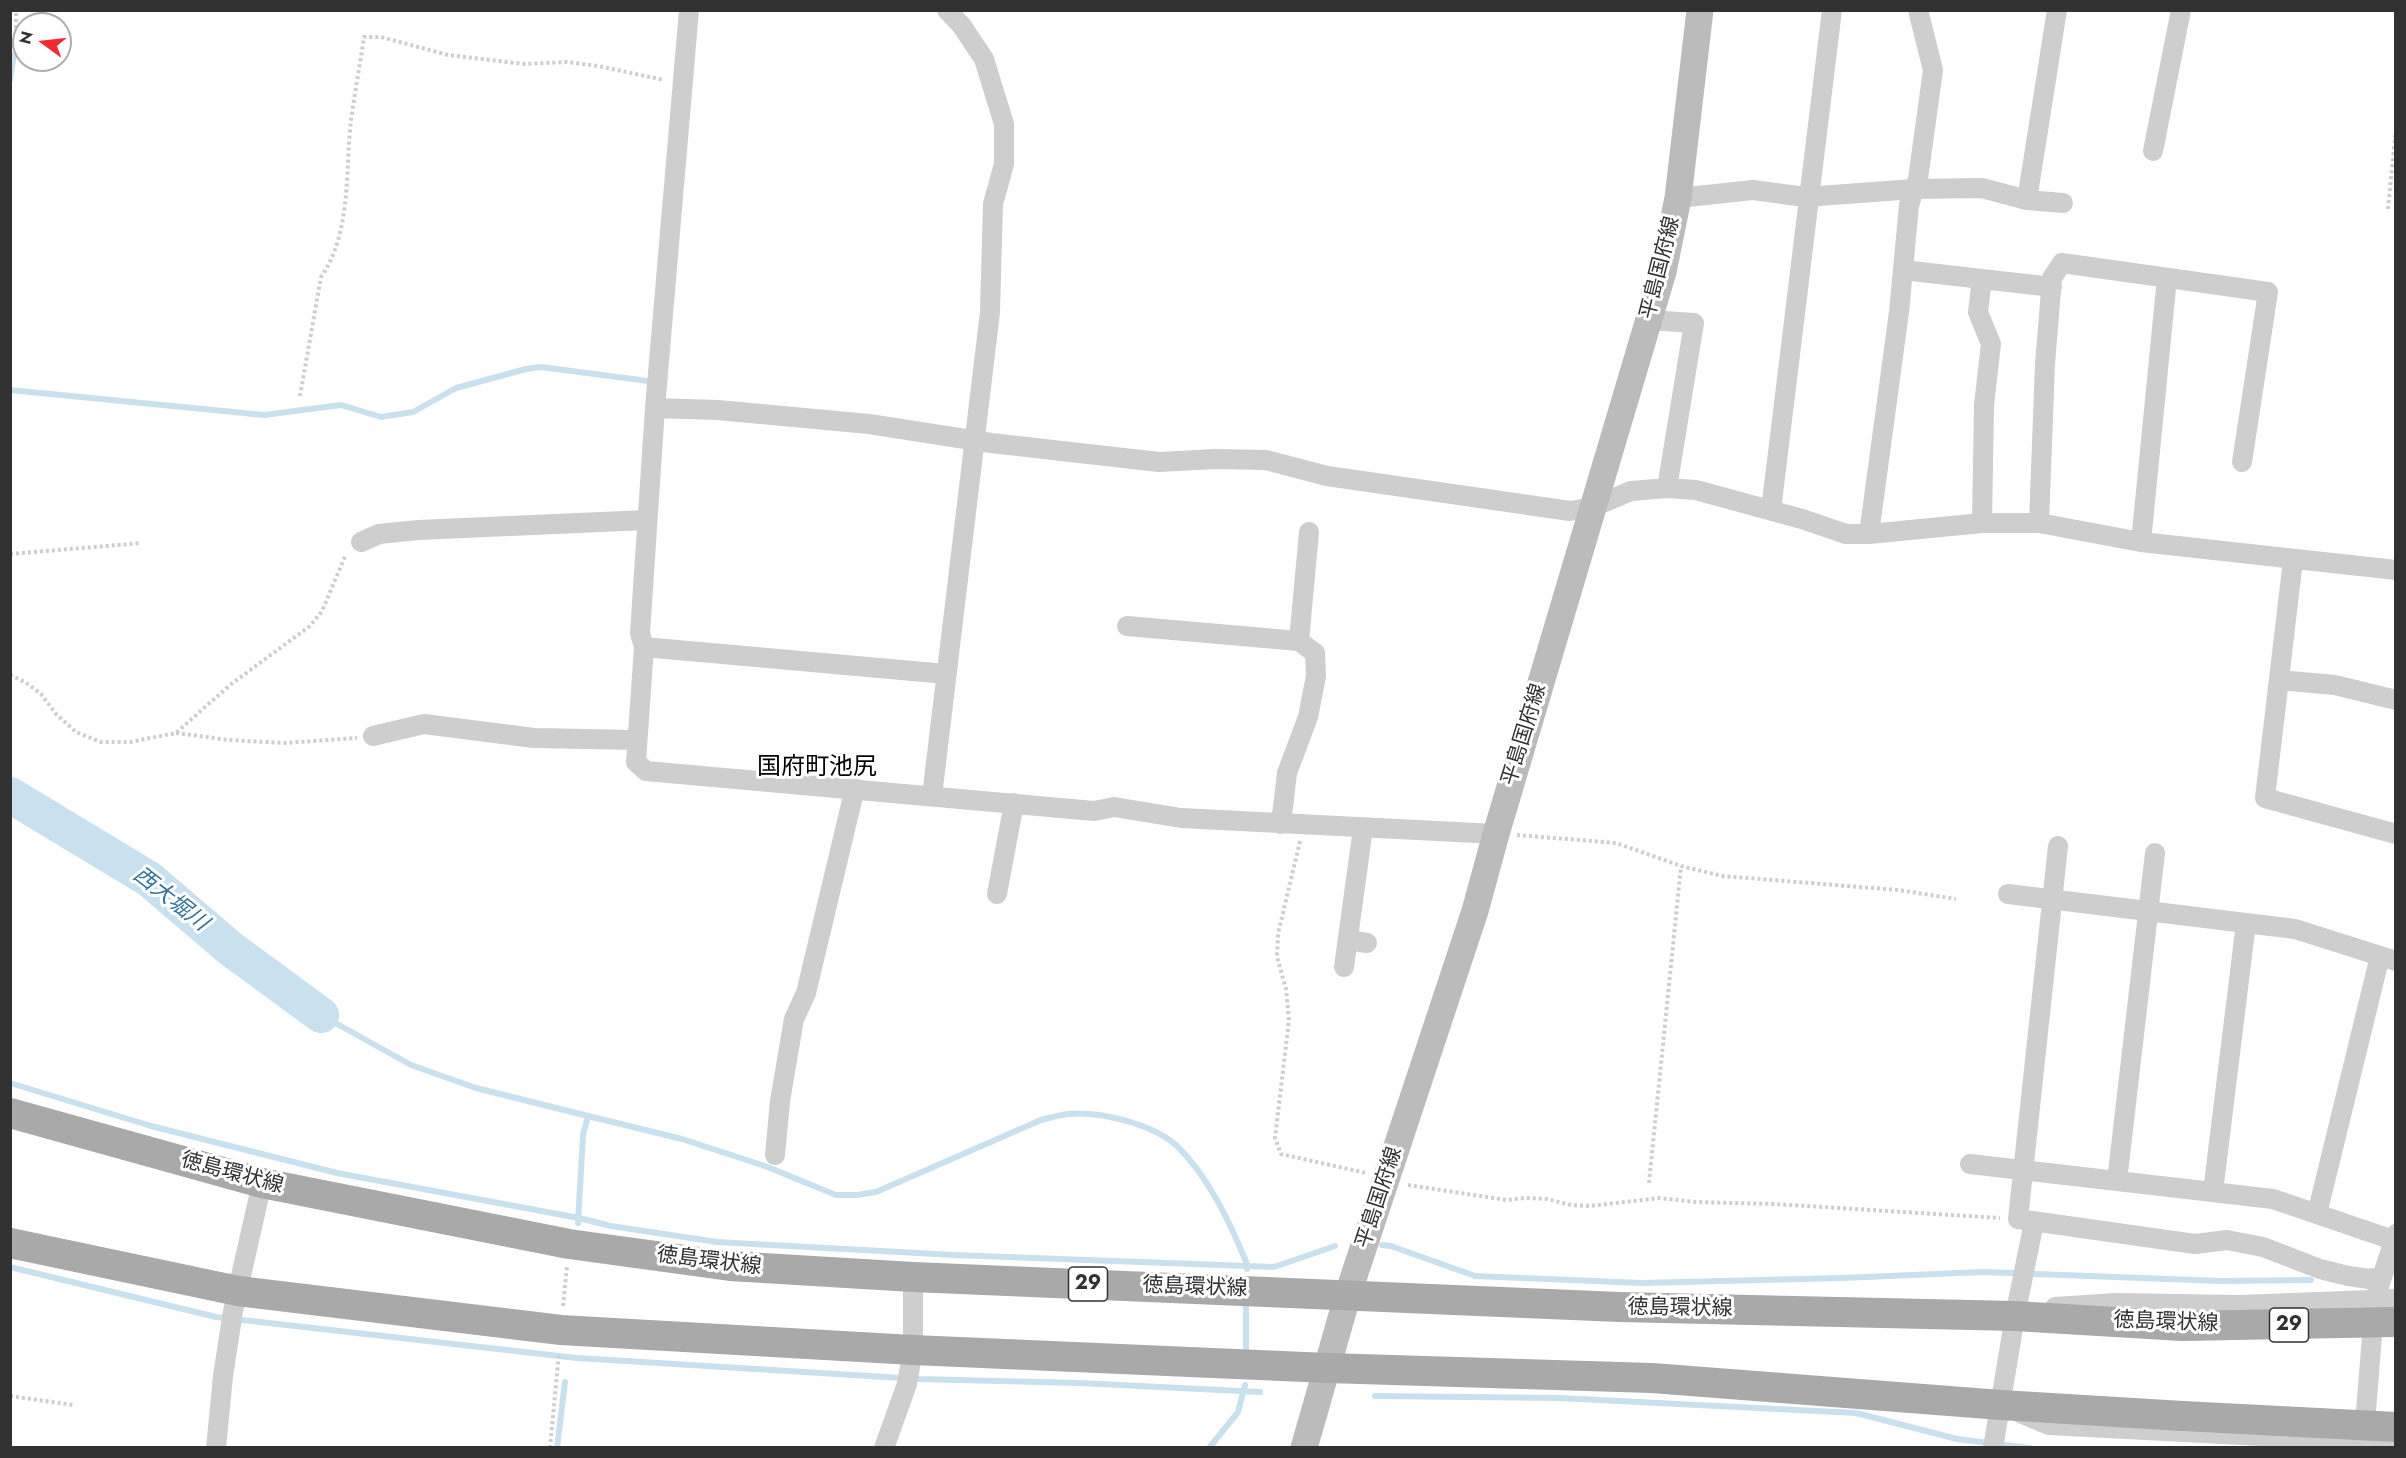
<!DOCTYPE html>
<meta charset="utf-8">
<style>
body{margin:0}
#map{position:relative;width:2406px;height:1458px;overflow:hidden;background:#fff;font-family:Jost,sans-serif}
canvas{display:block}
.frame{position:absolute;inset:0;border:12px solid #313131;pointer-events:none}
.north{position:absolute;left:12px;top:12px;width:60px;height:60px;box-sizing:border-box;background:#fff;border:2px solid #adadad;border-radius:50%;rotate:285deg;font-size:16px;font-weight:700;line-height:24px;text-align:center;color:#313131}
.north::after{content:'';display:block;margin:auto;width:21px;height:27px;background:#f22835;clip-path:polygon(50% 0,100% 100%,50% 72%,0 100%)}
</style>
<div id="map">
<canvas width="2406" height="1458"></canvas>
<div class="frame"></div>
<div class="north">N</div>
</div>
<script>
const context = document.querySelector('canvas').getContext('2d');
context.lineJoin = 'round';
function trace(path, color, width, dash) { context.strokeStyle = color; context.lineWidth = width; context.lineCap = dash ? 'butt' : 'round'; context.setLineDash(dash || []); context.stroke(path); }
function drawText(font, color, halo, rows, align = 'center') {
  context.font = font + ' Jost,"Noto Sans JP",sans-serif'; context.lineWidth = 6; context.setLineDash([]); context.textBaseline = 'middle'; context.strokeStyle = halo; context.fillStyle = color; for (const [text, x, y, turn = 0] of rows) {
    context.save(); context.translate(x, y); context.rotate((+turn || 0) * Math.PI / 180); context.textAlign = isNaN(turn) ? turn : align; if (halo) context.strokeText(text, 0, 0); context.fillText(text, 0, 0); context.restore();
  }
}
const stream = new Path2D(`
 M 10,80 L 14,54
 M 10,390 L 264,415 L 341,405 L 381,417 L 413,412 L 456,388 L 526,369 L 541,367 L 648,381
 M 321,1015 L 411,1065 L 476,1088 L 588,1116 L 583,1135 L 578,1223
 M 10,1083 L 151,1126 L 337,1173 L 579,1218 L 611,1226 L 717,1242 L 954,1255 L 1274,1267 L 1335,1246
 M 588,1116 L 682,1139 L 765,1166 L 836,1195 L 857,1195 L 876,1192 L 1041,1120 C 1050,1118 1059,1115 1068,1114 C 1100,1111 1153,1124 1177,1146 C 1209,1177 1230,1223 1247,1264 L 1247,1269
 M 1382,1245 L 1391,1246 L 1475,1276 L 1642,1283 L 1842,1278 L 1983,1272 L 2221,1281 L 2311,1280
 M 10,1267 L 216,1317 L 577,1358 L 918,1379 L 1080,1383 L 1260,1392
 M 1246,1356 L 1246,1301
 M 1375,1396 L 1559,1398 L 1856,1413 L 1957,1439 L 2030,1448
 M 557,1448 L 565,1382
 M 1209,1448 L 1238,1412 L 1245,1385`);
const river = new Path2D(`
 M 10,795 L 149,879 L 231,949 L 321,1015`);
const path = new Path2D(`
 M 10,47 L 16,46 L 16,10
 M 2388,209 L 2396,128
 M 300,396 L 321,277 C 352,232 345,171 351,120 C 355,92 360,64 364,37 L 381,37 L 448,55 L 524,64 L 567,62 L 598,66 L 664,80
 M 10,554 L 141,543
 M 10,675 L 25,682 L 41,694 L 56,714 L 76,732 L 101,742 L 130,742 L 176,733 L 230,685 L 310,626 L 322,611 L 346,554
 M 176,733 L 229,740 L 285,743 L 357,738
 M 1517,835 L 1616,843 L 1681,866 L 1722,876 L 1898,890 L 1956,899
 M 1300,841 L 1278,934 L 1277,957 L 1286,989 L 1289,1020 L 1275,1138 L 1281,1154 L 1366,1173
 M 1649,1183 L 1681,866
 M 1408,1185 L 1506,1200 L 1525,1198 L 1547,1199 L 1571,1205 L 1589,1206 L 1660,1198 L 1695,1202 L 1775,1204 L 2000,1218
 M 563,1306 L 567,1266
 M 10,1396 L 73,1405
 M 550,1448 L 559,1353`);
const minor = new Path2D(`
 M 689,10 L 655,408 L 640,633 L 644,647 L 636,762 L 646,771 L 1094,811 L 1114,807 L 1181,818 L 1496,834
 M 2153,151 L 2181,10
 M 1678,198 L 1753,190 L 1805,197 L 1914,189 L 1982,188 L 2027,200 L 2063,203
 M 2027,200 L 2057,10
 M 1903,270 L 2052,287
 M 1649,320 L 1694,323 L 1667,488
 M 655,408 L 718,410 L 869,424 L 991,443 L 1159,462 L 1215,459 L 1266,460 L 1327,476 L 1570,511 L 1593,507 L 1631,491 L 1667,488 L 1696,490 L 1802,519 L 1846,534 L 1869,534 L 1982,523 L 2039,523 L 2141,542 L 2396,570
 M 1771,510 L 1832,10
 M 1982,523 L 1984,405 L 1991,344 L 1978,312 L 1982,279
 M 2039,523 L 2045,364 L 2052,278 L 2062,263 L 2268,292 L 2242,462
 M 1869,534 L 1899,312 L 1909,205 L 1918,179 L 1933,70 L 1918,10
 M 361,542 L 379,534 L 418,530 L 647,520
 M 2141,542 L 2167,278
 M 2293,560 L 2265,798 L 2396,834
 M 1127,626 L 1299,641 L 1315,653 L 1316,676 L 1308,717 L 1287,773 L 1281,824
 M 1299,641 L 1309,532
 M 644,647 L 946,674
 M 2279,680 L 2335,685 L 2396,700
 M 373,736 L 424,724 L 534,738 L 637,740
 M 932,796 L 990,312 L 993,204 L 1004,164 L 1004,124 L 984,59 L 962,26 L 947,10
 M 2058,846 L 2018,1219 L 2195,1244 L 2227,1240 L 2263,1247 L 2320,1269 L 2348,1276 L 2369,1279 L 2382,1277
 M 997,894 L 1014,803
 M 2008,894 L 2295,929 L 2396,961
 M 1348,940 L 1367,943
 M 1344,967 L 1363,828
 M 775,1155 L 780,1101 L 794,1019 L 806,993 L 855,788
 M 1970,1164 L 2273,1199 L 2396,1241
 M 2117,1181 L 2155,853
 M 2213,1192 L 2246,923
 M 2317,1214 L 2380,956
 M 2055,1307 L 2116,1303 L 2240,1305 L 2396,1299
 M 2020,1413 L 2049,1425 L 2396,1443
 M 2364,1436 L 2375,1299 L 2396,1234
 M 216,1448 L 223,1376 L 233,1311 L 262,1183
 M 884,1448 L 907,1384 L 913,1350 L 913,1277
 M 1993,1448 L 2015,1316 L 2034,1222`);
const secondary = new Path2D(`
 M 1304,1448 L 1348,1294 L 1475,911 L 1496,834 L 1663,272 L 1678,198 L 1700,10`);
const primary = new Path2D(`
 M 10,1113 L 262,1183 L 569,1244 L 730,1266 L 913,1277 L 1619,1307 L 2015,1316 L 2182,1326
 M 10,1243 L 238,1291 L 561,1330 L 913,1350 L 1328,1368 L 1652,1378 L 2001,1405 L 2183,1416`);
const primaryBridge = new Path2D(`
 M 2182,1326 L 2396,1322
 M 2183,1416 L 2396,1427`);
const shields = [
 [1088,1284,39],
 [2289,1325,39]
];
const shieldNames = [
 ["29",1088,1284],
 ["29",2289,1325]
];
const streetNames = [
 ["平島国府線",1661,268,-76],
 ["平島国府線",1525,735,-73],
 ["徳島環状線",232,1174,15],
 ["平島国府線",1380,1198,-72],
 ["徳島環状線",709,1262,7],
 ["徳島環状線",1195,1288,2],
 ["徳島環状線",1680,1309,1],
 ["徳島環状線",2166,1323,2]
];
const waterNames = [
 ["西大堀川",170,900,38]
];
const quarterNames = [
 ["国府町池尻",817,768]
];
trace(stream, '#c9e0ef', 6);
trace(river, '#c9e0ef', 36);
trace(path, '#cecece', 4, [3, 3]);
trace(minor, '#cecece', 20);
trace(secondary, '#bbb', 27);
trace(primary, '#a9a9a9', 30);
trace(primaryBridge, '#a9a9a9', 30);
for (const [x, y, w] of shields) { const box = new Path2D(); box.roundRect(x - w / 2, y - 17, w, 34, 4.5); context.fillStyle = '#fff'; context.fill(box); trace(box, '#313131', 1.5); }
drawText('bold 20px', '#313131', null, shieldNames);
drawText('21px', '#313131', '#fff', streetNames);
drawText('italic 22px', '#37739a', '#fff', waterNames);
drawText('24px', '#000', '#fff', quarterNames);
</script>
